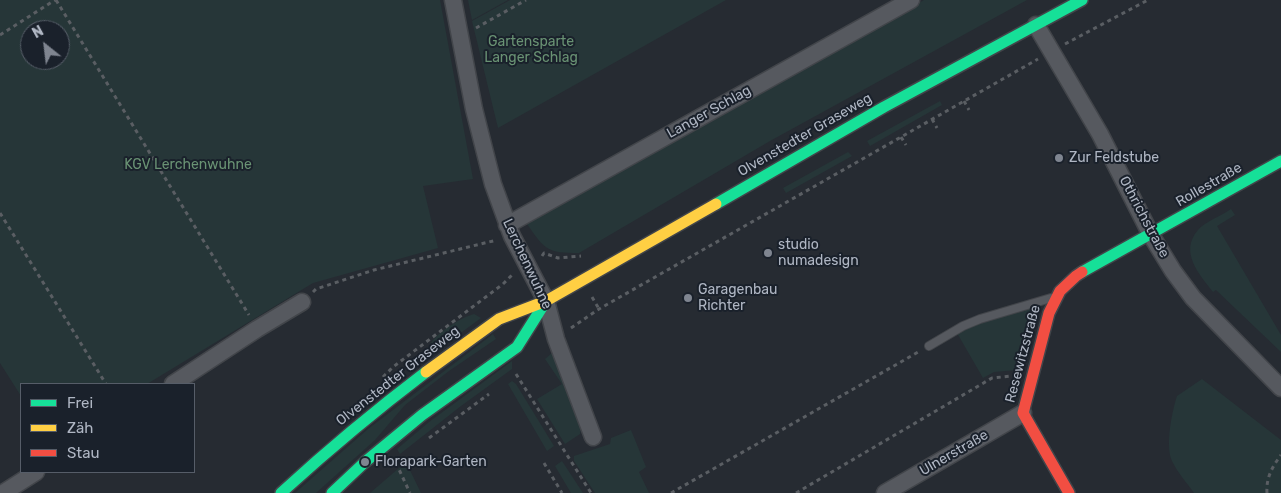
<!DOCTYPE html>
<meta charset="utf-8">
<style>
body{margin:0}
#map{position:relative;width:1281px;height:493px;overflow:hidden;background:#262b32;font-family:Rubik,sans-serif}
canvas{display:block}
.legend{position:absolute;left:20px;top:383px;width:175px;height:90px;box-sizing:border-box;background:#1a212b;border:1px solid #565d68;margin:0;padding:6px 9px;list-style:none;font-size:15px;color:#afb6c3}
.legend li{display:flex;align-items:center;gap:10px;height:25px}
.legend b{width:25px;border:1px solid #565d68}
.north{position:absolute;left:20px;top:20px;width:50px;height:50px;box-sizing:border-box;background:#1a212b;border:1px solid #565d68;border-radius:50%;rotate:331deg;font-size:14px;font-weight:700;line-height:20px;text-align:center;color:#afb6c3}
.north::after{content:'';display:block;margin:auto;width:18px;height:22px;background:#7f8590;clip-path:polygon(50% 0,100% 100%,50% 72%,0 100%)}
</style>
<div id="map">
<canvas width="1281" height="493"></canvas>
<ul class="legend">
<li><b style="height:6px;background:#16e098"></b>Frei</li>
<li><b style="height:6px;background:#ffcf43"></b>Zäh</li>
<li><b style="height:6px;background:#f24e42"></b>Stau</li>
</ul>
<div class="north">N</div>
</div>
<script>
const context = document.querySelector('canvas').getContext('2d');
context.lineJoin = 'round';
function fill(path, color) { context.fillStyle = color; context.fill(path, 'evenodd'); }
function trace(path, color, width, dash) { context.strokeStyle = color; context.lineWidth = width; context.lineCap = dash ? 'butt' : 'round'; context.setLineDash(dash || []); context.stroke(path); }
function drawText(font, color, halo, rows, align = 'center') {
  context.font = font + ' Rubik,sans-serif'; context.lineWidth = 4; context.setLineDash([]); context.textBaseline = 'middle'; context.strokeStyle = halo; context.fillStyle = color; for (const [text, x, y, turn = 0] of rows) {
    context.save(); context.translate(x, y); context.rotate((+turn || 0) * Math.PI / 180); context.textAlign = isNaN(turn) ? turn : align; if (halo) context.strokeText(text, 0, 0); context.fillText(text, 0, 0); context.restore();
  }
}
const green = new Path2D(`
 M 0,0 L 440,0 L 473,179 L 423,186 L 438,248 L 313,283 L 147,384 L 21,384 L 21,396 L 0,363 ZM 30,30 L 60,30 L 60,60 L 30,60 Z
 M 468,0 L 508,0 L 472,20 Z
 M 510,0 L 726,0 L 498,128 L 472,21 Z
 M 924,0 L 1027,0 L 770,141 L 579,253 C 547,253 545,250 527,224 Z
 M 940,101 L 942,105 L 870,146 L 867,141 Z
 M 848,152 L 852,156 L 786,193 L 783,188 Z
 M 1231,209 L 1235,215 L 1217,226 L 1281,335 L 1281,352 L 1216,290 L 1213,292 C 1199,274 1179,252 1198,230 C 1204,222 1223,215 1231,209 Z
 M 1034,305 L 1017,370 L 994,372 L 983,378 L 957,333 L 984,321 Z
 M 474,314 L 481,318 L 435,352 L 431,343 C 438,332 462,317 474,314 Z
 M 493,334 L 496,339 L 449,371 L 405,405 L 375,440 L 316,493 L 295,493 L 368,429 Z
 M 552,353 L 581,427 L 580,434 L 565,444 L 537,399 L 562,384 L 545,359 Z
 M 512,361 L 512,369 L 461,406 L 400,454 L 397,449 L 429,422 Z
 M 1202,379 L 1281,440 L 1281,493 L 1194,493 C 1187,483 1177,472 1172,461 C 1165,446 1172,411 1177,396 Z
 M 512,381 L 516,384 L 554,446 L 547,451 L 508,384 Z
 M 631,430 L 646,467 L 639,472 L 649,493 L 595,493 L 574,461 L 574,456 L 610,444 L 611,438 Z
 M 562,461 L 583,493 L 571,493 L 555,466 Z
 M 406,462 L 421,493 L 370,493 Z`);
const path = new Path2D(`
 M 56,0 L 249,315
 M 476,28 L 526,0
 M 0,35 L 55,0
 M 1065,44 L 1148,0
 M 964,101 L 969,110
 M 932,119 L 937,128
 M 901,137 L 906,145
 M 0,213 L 106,384
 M 542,256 L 544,253 L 558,258 L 581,256
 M 313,292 L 316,289 L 374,270 L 497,240
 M 592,297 L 599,309
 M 571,328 L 599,309 L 1038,59
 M 516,374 L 591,493
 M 383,377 L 393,367 L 503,284 L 513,274
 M 429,438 L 489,394
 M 396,463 L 410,493
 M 544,463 L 562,493
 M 671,493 L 920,351
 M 796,493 L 992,378 L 1012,376
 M 1267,493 C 1266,478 1272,467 1281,455`);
const lane = new Path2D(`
 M 929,346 L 963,326 L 980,319 L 1051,298`);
const street = new Path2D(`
 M 453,0 L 474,109 L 493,184 L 512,236 L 546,301 L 556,339 L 593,437
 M 1036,25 L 1100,134 L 1151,235 L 1173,271 L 1193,298 L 1281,388
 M 507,225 L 911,0
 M 173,384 L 257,329 L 302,302
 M 3,493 L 36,472
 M 885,493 L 1023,413`);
const fast = new Path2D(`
 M 716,204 L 884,107 L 1082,0
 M 1082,272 L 1281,161
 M 281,493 C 328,450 376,410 426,372
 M 332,493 L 365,462 L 422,415 L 517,347 L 546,301`);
const slow = new Path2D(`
 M 426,372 L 499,319 L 546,301 L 716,204`);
const jam = new Path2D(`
 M 1069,493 L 1023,413 L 1049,313 L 1060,291 L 1076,276 L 1082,272`);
const markers = [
 [1059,158,5,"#7f8590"],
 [768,253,5,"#7f8590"],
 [688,298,5,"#7f8590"],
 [365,462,5,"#7f8590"]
];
const parkNames = [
 ["Gartensparte",531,42],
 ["Langer Schlag",531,58],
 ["KGV Lerchenwuhne",188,165]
];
const streetNames = [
 ["Langer Schlag",709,112,-29],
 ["Olvenstedter Graseweg",805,135,-30],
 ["Rollestraße",1209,185,-30],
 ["Othrichstraße",1144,217,62],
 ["Lerchenwuhne",527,264,65],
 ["Resewitzstraße",1023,354,-75],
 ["Olvenstedter Graseweg",398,376,-38],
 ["Ulnerstraße",954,453,-30]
];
const poiNames = [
 ["Zur Feldstube",1069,158],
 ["studio",778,245],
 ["numadesign",778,261],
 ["Garagenbau",698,290],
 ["Richter",698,306],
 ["Florapark-Garten",375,462]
];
fill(green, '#263638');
trace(lane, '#42454a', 10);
trace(street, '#42454a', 19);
trace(fast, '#42454a', 14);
trace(slow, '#42454a', 14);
trace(jam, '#42454a', 14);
trace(path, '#5a5e63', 3, [4, 4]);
trace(lane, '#56595f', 8);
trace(street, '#56595f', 16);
trace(fast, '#16e098', 11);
trace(slow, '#ffcf43', 11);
trace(jam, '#f24e42', 11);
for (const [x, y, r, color] of markers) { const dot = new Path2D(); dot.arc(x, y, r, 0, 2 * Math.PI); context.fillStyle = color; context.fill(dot); trace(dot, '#1a212b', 2); }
drawText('14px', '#699273', '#1a212b', parkNames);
drawText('14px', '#afb6c3', '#1a212b', streetNames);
drawText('14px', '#afb6c3', '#1a212b', poiNames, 'left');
</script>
